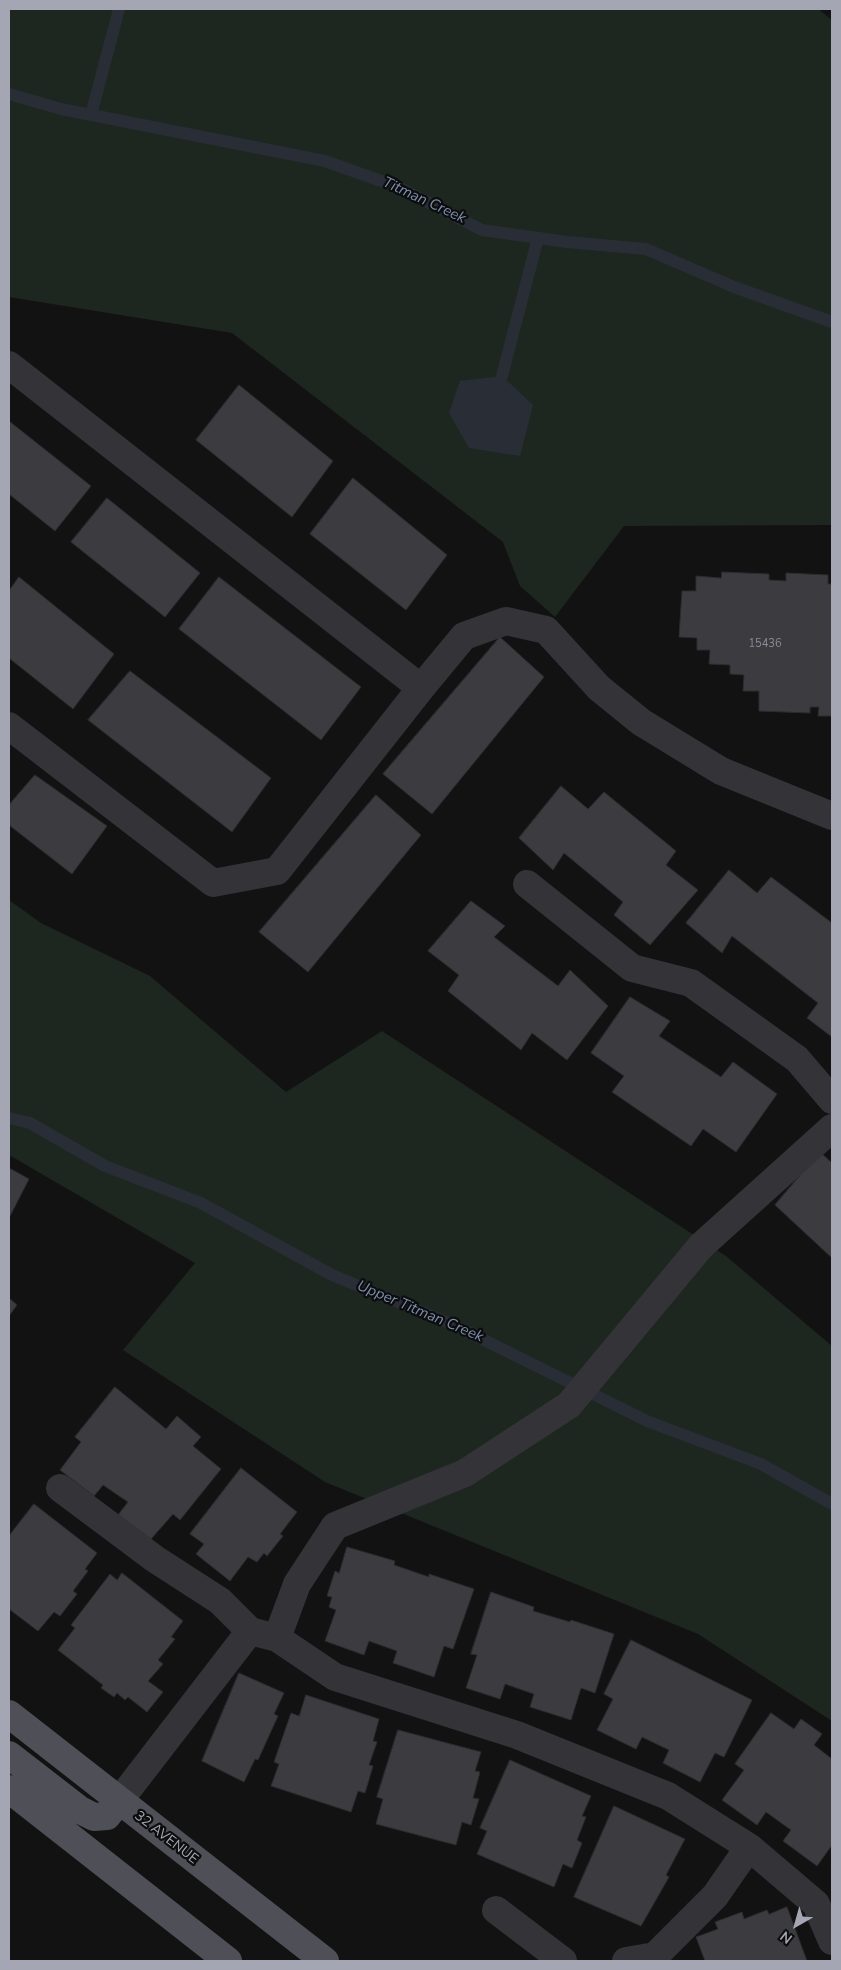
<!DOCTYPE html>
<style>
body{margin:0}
#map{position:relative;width:841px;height:1970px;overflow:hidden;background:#121213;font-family:"Nunito Sans",sans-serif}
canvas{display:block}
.frame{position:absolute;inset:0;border:10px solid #a4a7b3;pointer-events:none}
.north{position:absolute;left:771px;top:1900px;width:50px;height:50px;-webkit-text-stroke:4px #0d0d0e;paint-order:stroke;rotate:218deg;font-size:14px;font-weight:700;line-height:20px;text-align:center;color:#a4a7b3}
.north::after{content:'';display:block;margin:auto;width:18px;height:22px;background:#a4a7b3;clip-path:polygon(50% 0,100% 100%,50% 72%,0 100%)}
</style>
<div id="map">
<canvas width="841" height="1970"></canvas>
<div class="frame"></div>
<div class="north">N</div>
</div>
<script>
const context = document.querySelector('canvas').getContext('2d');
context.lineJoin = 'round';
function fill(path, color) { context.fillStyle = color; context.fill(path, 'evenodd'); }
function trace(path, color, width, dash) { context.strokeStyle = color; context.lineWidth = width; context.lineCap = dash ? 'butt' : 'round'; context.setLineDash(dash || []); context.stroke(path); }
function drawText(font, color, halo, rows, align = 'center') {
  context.font = font + ' "Nunito Sans",sans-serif'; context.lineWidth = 4.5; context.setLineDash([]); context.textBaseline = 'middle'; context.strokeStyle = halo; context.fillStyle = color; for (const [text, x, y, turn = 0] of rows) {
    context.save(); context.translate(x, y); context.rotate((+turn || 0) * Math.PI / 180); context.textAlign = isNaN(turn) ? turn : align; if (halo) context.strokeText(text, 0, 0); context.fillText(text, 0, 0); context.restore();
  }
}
const green = new Path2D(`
 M 9,9 L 818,9 L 832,20 L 832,525 L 624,526 L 555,617 L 520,586 L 503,542 L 232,333 L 9,297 Z
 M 9,900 L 41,923 L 150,976 L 286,1092 L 382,1031 L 726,1256 L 832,1346 L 832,1721 L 698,1634 L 325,1482 L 123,1350 L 195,1263 L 9,1155 Z`);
const water = new Path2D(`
 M 502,376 L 533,405 L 520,456 L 469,448 L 449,413 L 460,381 Z`);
const stream = new Path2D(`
 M 9,94 L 61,109 L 325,161 L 398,187 L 482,230 L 567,242 L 646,249 L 734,287 L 832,322
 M 91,115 L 119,9
 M 502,376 L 538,238
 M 9,1118 L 30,1123 L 105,1166 L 201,1203 L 332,1275 L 456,1326 L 647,1421 L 761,1464 L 832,1504`);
const building = new Path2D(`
 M 239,385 L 333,461 L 292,517 L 196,440 Z
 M 9,421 L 91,486 L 55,531 L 9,494 Z
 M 353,478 L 447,555 L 406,610 L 310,534 Z
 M 107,498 L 200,573 L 165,617 L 71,542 Z
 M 722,572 L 769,574 L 769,580 L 786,581 L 786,573 L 828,575 L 828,584 L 832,584 L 832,716 L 818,716 L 819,707 L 810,707 L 810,713 L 759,711 L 759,691 L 743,691 L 744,675 L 730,674 L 730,665 L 709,664 L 710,650 L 697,650 L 697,638 L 679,637 L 682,591 L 696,591 L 696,576 L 721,578 Z
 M 19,577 L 114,654 L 73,709 L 9,658 L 9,591 Z
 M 219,577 L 361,687 L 321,740 L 179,629 Z
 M 500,637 L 544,677 L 432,814 L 383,774 Z
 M 130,671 L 271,778 L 232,832 L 88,720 Z
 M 35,775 L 107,826 L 72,874 L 9,825 L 9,805 Z
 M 561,786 L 588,809 L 604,792 L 676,851 L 666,865 L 698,890 L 650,945 L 614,915 L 623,902 L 564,853 L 553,870 L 519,838 Z
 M 376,795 L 421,835 L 308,972 L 259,932 Z
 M 729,870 L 757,893 L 771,877 L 832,923 L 832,1037 L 807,1018 L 818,1003 L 732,936 L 722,953 L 686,923 Z
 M 471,901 L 505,926 L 494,937 L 558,986 L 570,970 L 608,1006 L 567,1060 L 532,1033 L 521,1050 L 448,991 L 459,975 L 428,951 Z
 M 630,997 L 670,1021 L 659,1036 L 721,1077 L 733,1062 L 777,1094 L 736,1152 L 703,1129 L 691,1146 L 612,1092 L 624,1076 L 591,1053 Z
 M 820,1152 L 832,1163 L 832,1258 L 775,1205 Z
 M 9,1168 L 29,1179 L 9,1218 Z
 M 9,1298 L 17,1305 L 9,1316 Z
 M 115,1387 L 166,1429 L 177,1416 L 201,1437 L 193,1446 L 221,1469 L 180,1520 L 173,1514 L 151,1539 L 118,1515 L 128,1502 L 103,1485 L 94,1496 L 60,1470 L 81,1442 L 75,1437 Z
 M 241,1468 L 297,1512 L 280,1534 L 283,1536 L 267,1556 L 264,1553 L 257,1562 L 248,1557 L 230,1581 L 196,1554 L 204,1544 L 190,1534 Z
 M 34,1504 L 97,1553 L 85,1569 L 88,1571 L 73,1591 L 77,1594 L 60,1616 L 54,1612 L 38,1631 L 9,1609 L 9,1536 Z
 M 347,1547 L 395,1561 L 394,1565 L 429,1577 L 429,1574 L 474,1589 L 453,1649 L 444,1646 L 434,1677 L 393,1663 L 397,1651 L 369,1641 L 364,1655 L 325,1641 L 336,1610 L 329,1607 L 332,1597 L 327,1596 L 335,1571 L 339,1573 Z
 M 122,1573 L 183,1621 L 171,1637 L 175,1639 L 158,1660 L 163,1664 L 148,1681 L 163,1692 L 147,1712 L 128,1697 L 125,1700 L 117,1693 L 114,1697 L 101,1688 L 103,1685 L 58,1650 L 75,1628 L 71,1625 L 110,1574 L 117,1580 Z
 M 491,1592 L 534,1607 L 533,1611 L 570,1622 L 571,1620 L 614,1634 L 595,1693 L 581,1688 L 571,1720 L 530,1707 L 534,1694 L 505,1684 L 500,1699 L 466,1688 L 477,1655 L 471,1654 Z
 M 631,1640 L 752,1700 L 724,1757 L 715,1753 L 700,1782 L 663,1763 L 669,1750 L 642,1737 L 636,1749 L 597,1730 L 613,1699 L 604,1694 Z
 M 239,1673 L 284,1693 L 274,1714 L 278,1716 L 258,1760 L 255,1759 L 244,1782 L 202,1761 Z
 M 306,1695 L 379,1719 L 373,1741 L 377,1742 L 369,1765 L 373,1766 L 365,1793 L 358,1791 L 351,1812 L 271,1786 L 279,1764 L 274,1762 L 291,1713 L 299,1716 Z
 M 771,1713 L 794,1729 L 801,1719 L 822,1734 L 814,1745 L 832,1759 L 832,1845 L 817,1866 L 783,1841 L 791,1830 L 766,1812 L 757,1825 L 722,1800 L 744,1770 L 735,1764 Z
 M 398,1730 L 481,1752 L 475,1771 L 480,1772 L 473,1798 L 479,1799 L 471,1825 L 462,1822 L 456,1845 L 376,1824 L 383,1799 L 377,1797 Z
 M 510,1760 L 591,1796 L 582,1816 L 586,1817 L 577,1840 L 582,1843 L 572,1868 L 563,1864 L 554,1887 L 477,1854 L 487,1831 L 480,1828 Z
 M 614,1806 L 685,1839 L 666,1875 L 669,1877 L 641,1926 L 574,1897 Z
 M 787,1907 L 807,1961 L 705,1961 L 696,1937 L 718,1929 L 715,1922 L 742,1912 L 744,1919 L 767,1910 L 769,1914 Z`);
const minor = new Path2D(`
 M 9,365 L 421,688 L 464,636 L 506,621 L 546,630 L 599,688 L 641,722 L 721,771 L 832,816
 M 9,726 L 213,883 L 277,871 L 421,688
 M 527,884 L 632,968 L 691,983 L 797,1059 L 832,1100
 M 60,1488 L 155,1559 L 220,1601 L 250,1631
 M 277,1638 L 297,1584 L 335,1526 L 465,1473 L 569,1405 L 701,1246 L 832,1128
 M 119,1801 L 250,1631 L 277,1638 L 335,1677 L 517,1735 L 668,1796 L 749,1847 L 816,1904 L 832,1941
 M 496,1910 L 563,1961
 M 626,1961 L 655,1956 L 715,1896 L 749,1847`);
const major = new Path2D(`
 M 9,1714 L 325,1961
 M 9,1755 L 80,1810 L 94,1817 L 107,1816 L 119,1801
 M 9,1789 L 228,1961`);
const numberNames = [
 ["15436",765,644]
];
const streetNames = [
 ["32 AVENUE",166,1838,38]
];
const waterNames = [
 ["Titman Creek",424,201,25],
 ["Upper Titman Creek",420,1312,23]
];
fill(green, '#1e2620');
fill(water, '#292e36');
trace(stream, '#292e36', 12);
fill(building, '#3c3c40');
trace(building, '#2c2c2f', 1);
trace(minor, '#333338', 28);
trace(major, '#4f5057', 28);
drawText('11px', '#8a8c96', null, numberNames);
drawText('14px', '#a4a7b3', '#0d0d0e', streetNames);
drawText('italic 15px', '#7c8fad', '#0d0d0e', waterNames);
</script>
